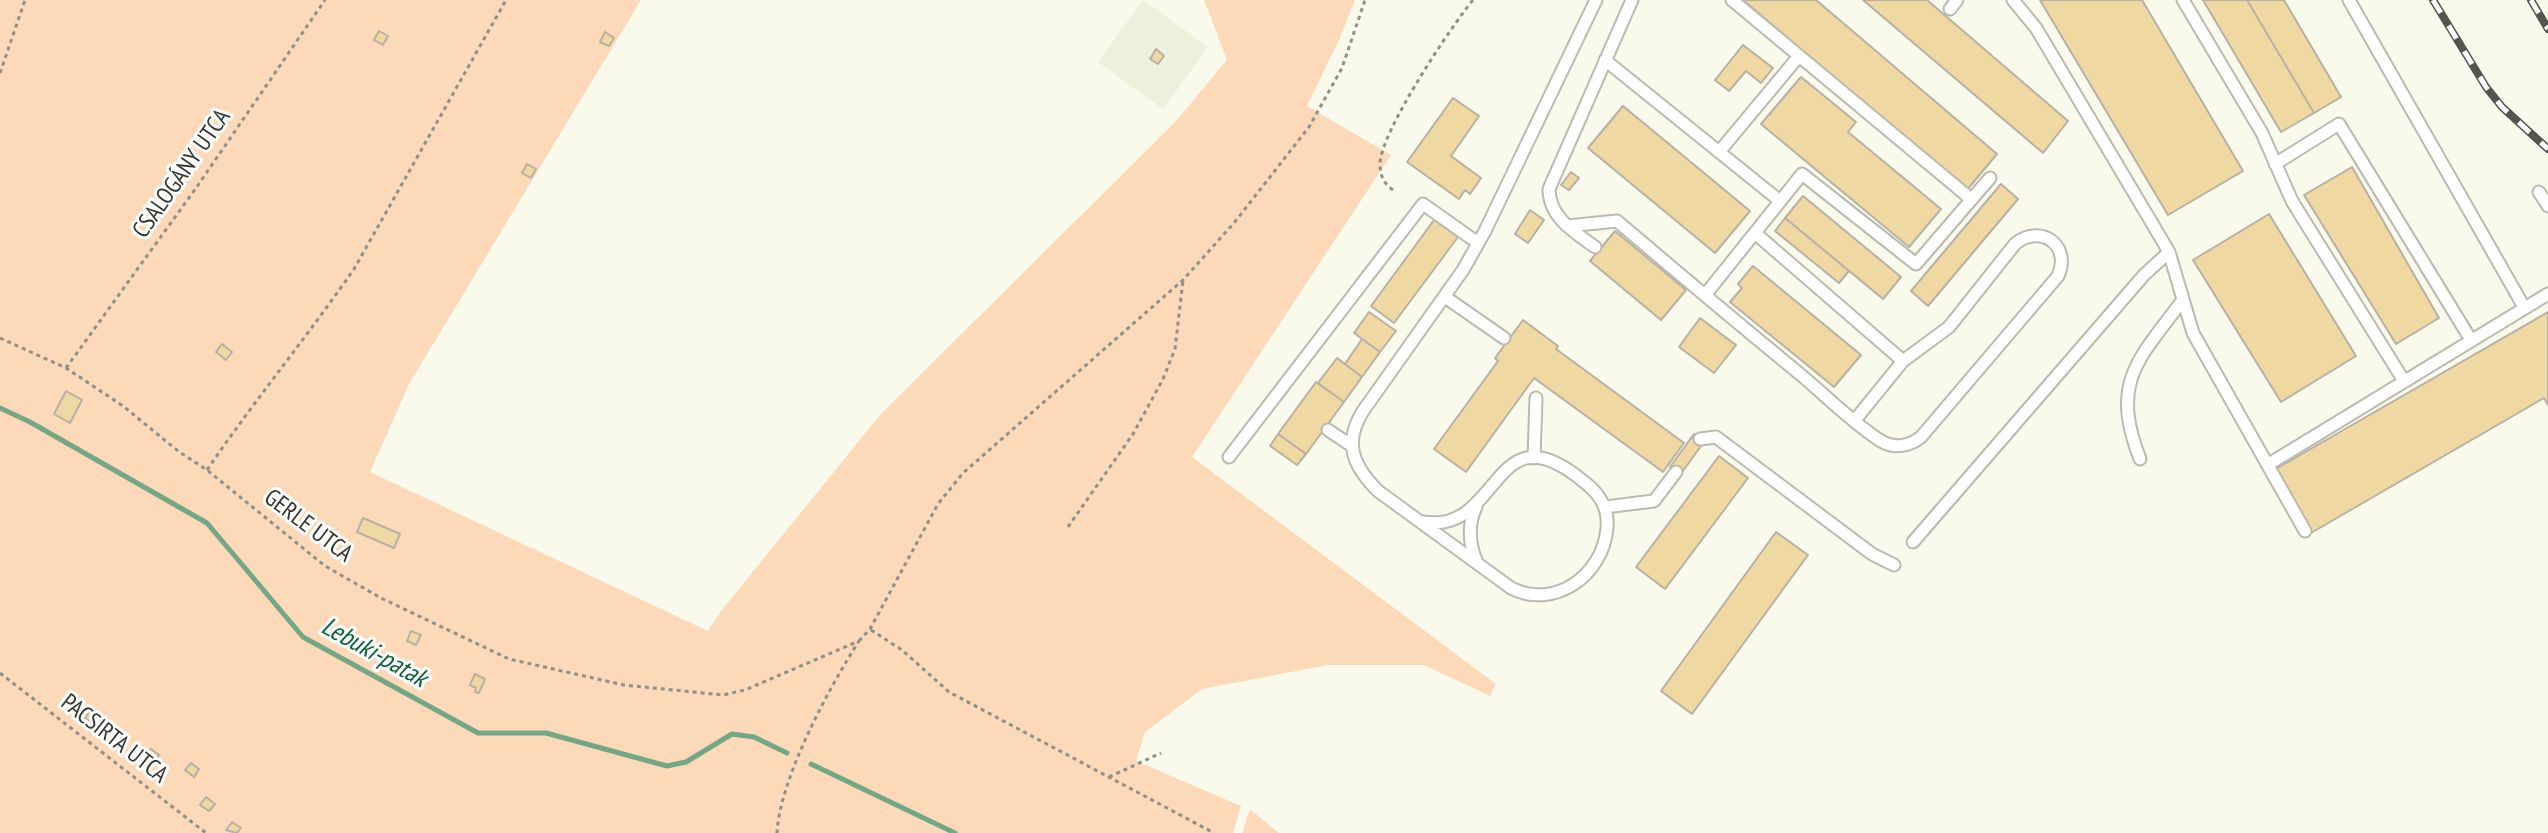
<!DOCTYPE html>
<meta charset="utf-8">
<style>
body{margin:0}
canvas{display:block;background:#f9faec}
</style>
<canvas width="2548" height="833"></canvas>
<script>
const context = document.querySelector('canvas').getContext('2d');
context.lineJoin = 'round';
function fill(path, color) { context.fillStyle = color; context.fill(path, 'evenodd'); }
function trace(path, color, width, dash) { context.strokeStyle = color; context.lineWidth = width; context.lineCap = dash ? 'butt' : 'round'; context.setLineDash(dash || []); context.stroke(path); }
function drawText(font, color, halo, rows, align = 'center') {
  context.font = font + ' "PT Sans Narrow",sans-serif'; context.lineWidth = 6; context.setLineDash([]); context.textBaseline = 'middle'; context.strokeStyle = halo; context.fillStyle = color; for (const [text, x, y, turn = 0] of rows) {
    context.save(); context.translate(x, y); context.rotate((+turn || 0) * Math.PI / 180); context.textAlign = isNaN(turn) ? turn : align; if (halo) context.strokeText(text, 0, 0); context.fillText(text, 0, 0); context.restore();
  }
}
const built = new Path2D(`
 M 1143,0 L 1208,47 L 1163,109 L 1098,62 Z`);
const green = new Path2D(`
 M 0,0 L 641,0 L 409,384 L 370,472 L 708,631 L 721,611 L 880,415 L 1177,120 L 1227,60 L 1204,0 L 1355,0 L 1339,40 L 1307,106 L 1391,155 L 1192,457 L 1496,684 L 1490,696 L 1424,665 L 1328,665 L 1202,689 L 1145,732 L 1136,761 L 1241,806 L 1233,833 L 0,833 Z
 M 1250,809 L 1279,833 L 1242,833 Z`);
const stream = new Path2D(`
 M 0,408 L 30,422 L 207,523 L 303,637 L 478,733 L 546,733 L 667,766 L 686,762 L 732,734 L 754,737 L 787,753
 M 811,764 L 955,833`);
const building = new Path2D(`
 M 1743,0 L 1816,0 L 1997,154 L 1967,190 Z
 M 1863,0 L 1927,0 L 2068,121 L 2043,153 Z
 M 2040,0 L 2142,0 L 2243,171 L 2168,215 Z
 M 2203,0 L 2247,0 L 2314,113 L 2281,132 Z
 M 2247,0 L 2284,0 L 2341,97 L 2314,113 Z
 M 379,31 L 388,36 L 383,45 L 374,40 Z
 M 605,32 L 614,38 L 609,46 L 600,42 Z
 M 1743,45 L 1773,68 L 1761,83 L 1746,71 L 1729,91 L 1715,80 Z
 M 1156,49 L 1164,56 L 1158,64 L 1150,59 Z
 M 1801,77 L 1856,122 L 1848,132 L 1941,209 L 1909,247 L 1761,124 Z
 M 1453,98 L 1479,116 L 1451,156 L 1481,178 L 1470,194 L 1465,190 L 1459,199 L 1407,162 Z
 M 1623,106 L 1750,211 L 1715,253 L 1588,148 Z
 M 527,164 L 536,169 L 531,178 L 522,173 Z
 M 2352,167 L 2439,318 L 2396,344 L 2304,195 Z
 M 1571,172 L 1579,178 L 1569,190 L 1561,185 Z
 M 2001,184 L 2018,199 L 1928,306 L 1911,291 Z
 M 1803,196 L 1901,277 L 1883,299 L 1785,218 Z
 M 1530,210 L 1544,220 L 1528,243 L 1515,234 Z
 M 2269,214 L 2356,356 L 2281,402 L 2193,260 Z
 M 1785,218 L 1849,271 L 1839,283 L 1775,231 Z
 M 1434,220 L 1458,237 L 1394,323 L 1371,306 Z
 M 1615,231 L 1686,290 L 1661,320 L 1590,261 Z
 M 1753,266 L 1861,355 L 1834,387 L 1730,302 L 1742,288 L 1738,284 Z
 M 1369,312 L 1396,331 L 1380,352 L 1354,333 Z
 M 2548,312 L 2548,405 L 2544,398 L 2311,533 L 2274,470 Z
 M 1700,318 L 1736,345 L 1714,373 L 1679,347 Z
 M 1523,320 L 1558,346 L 1556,349 L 1684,443 L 1663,472 L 1534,378 L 1466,472 L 1434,449 L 1498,361 L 1495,358 Z
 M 1362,339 L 1380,352 L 1362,377 L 1345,364 Z
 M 222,344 L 232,352 L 226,360 L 216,352 Z
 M 1337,358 L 1362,377 L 1344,402 L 1318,383 Z
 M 1316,382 L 1344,402 L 1306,454 L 1278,434 Z
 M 66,391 L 82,400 L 70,423 L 54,414 Z
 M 1278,434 L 1306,454 L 1297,465 L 1270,446 Z
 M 1694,434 L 1704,442 L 1680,475 L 1670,467 Z
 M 1719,456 L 1748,478 L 1665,589 L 1636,567 Z
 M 363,518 L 400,534 L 394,548 L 357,532 Z
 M 1776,532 L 1808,555 L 1692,714 L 1661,691 Z
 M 411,631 L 421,635 L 416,645 L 407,641 Z
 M 475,674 L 485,679 L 479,693 L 475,692 L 476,688 L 470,685 Z
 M 91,710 L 100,716 L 94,724 L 85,718 Z
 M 116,733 L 125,740 L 119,747 L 111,741 Z
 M 151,749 L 159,755 L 154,763 L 145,756 Z
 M 191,763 L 199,769 L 194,777 L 185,770 Z
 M 206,797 L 215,804 L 209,811 L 200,805 Z
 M 232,822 L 241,828 L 237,833 L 226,830 Z`);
const path = new Path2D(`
 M 0,73 L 25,0
 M 1393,190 C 1383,183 1380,175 1380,163 C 1382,130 1450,28 1473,0
 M 0,338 L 66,368 L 123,406 L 178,451 L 207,470 L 325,566 L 381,598 L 509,659 L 624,685 L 723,695 L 745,690 L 859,641 C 829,688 780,778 777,833
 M 66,368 L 196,188 L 325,0
 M 207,470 C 254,401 307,337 354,269 L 506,0
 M 1068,527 L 1133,434 L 1163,379 L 1175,349 L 1183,280
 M 871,630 L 902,650 L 949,692 L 1214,833
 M 859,641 L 870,629 L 938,504 L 963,473 L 1183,280 L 1234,223 L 1309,127 L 1342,68 L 1365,0
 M 0,673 L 206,833
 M 1109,777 L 1161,753`);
const service = new Path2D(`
 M 1732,0 L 1971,199
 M 2013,0 L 2036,28 L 2159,235 L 2169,252 L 2193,333 L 2305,531
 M 2183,0 L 2262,133 L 2292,201 L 2404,381
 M 2349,0 L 2524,307
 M 1950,9 L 1957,0
 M 1605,60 L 1780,201
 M 1719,152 L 1799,56
 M 2275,164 L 2339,124 L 2471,340
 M 2539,192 L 2548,206
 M 1567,226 L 1617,221 C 1678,273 1739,324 1801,375 C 1825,395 1855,425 1881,441 C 1894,449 1910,446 1921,437 L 2058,276 C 2072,245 2040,223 2015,244 L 1949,327 L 1903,361 L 1855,420
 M 1755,233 L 1903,361
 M 1595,247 C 1574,232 1549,217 1549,189 L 1632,0
 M 1705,295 L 1802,174 L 1916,264 L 1990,178
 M 1445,297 L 1504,338
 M 1328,430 L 1352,446
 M 1700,439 L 1716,437 L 1872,554 L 1894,565
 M 1229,457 L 1423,204 L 1478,243
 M 1534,458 L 1536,398
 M 2140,459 C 2110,382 2138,360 2182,301
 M 2269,464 L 2548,294
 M 1476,507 C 1467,526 1469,544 1477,563
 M 1605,507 L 1654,501 L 1676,472
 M 1419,521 C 1502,540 1490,404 1583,481 C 1599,493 1609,507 1607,528 C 1603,576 1554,610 1511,588 L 1378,491 C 1353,466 1343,443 1363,411 L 1463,270 L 1485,231 L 1596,0
 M 1913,542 L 2144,275 L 2169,252`);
const rail = new Path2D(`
 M 2433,0 L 2486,87 L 2502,107 L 2548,149
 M 2531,0 L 2548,29`);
const streetNames = [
 ["CSALOGÁNY UTCA",182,174,-55],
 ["GERLE UTCA",308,526,37],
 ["PACSIRTA UTCA",114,739,38]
];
const waterNames = [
 ["Lebuki-patak",374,653,29]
];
fill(built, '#eff0db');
fill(green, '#fcd9b9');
trace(stream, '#73a785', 5);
fill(building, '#f0d8a2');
trace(building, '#b7b1a5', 2);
trace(service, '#babbae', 15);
trace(path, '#8f9087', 3, [4, 4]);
trace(service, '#fff', 11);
trace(rail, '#55554e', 8);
trace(rail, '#fff', 5, [15]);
drawText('24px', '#373732', '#fff', streetNames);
drawText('italic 26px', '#0b6439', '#fff', waterNames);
</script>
